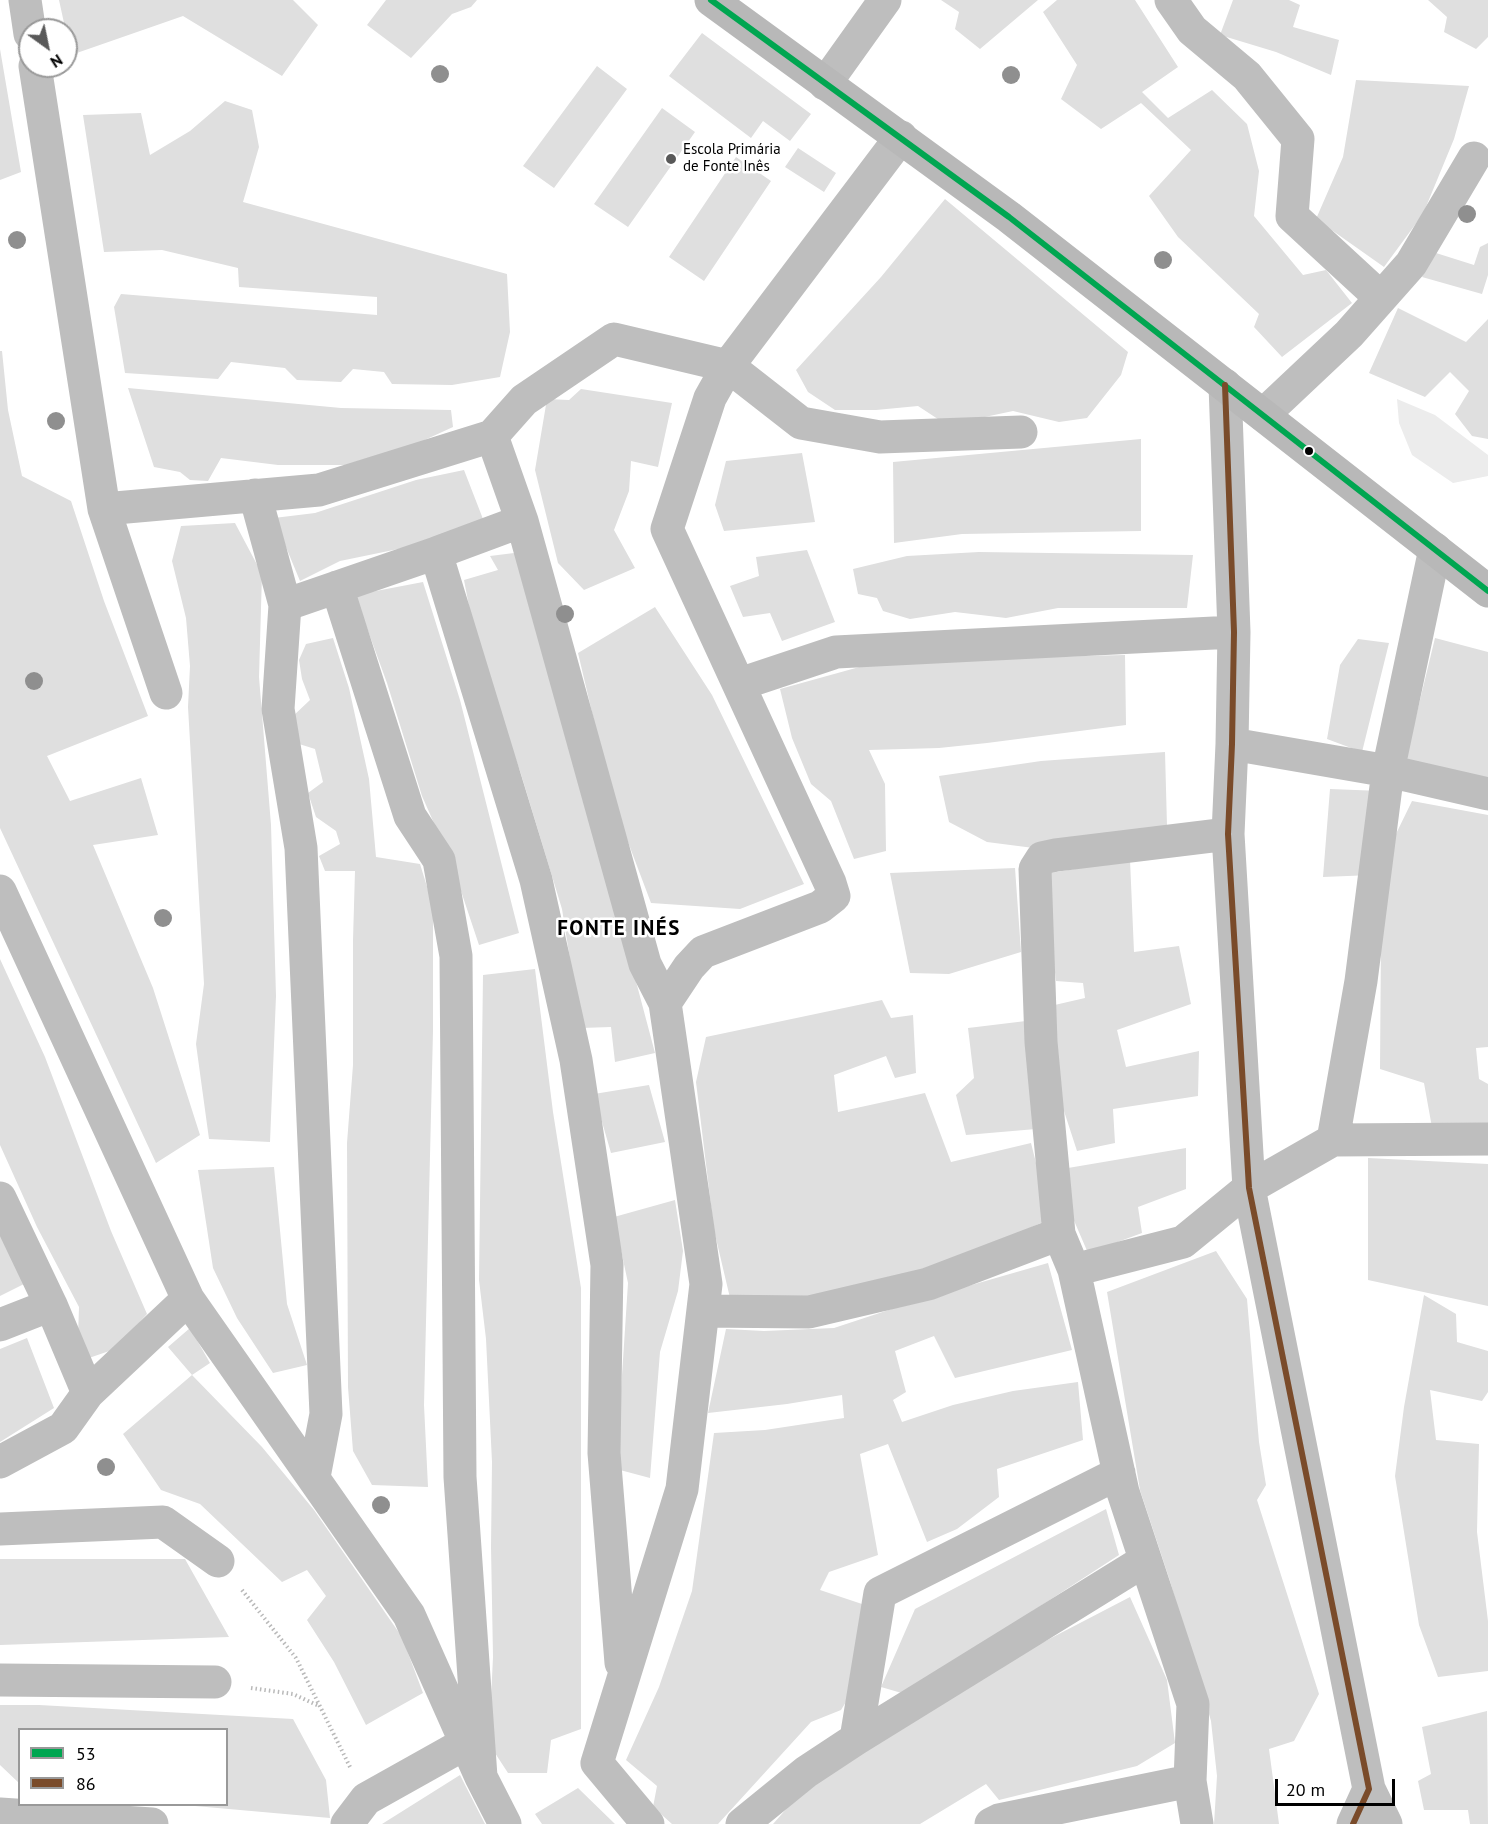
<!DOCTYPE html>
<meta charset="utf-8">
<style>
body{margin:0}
#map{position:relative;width:1488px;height:1824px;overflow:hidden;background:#fff;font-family:"PT Sans",sans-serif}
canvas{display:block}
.legend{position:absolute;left:18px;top:1728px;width:210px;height:78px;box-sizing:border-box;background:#fff;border:2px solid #999;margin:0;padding:8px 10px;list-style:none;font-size:18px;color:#000}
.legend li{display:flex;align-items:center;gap:12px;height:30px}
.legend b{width:30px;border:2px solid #999}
.north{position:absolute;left:18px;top:18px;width:60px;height:60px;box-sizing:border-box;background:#fff;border:2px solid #999;border-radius:50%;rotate:147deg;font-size:16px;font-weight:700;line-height:24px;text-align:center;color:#000}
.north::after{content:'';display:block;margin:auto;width:21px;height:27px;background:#595959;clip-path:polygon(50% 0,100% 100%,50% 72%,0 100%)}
.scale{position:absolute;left:1275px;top:1779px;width:120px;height:27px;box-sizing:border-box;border:3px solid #000;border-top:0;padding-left:8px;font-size:18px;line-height:21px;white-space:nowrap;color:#000;-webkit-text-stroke:4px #fff;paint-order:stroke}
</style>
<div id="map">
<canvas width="1488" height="1824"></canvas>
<ul class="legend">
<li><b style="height:8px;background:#00a651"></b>53</li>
<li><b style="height:8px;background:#7a4b2a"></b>86</li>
</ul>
<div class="north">N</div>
<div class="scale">20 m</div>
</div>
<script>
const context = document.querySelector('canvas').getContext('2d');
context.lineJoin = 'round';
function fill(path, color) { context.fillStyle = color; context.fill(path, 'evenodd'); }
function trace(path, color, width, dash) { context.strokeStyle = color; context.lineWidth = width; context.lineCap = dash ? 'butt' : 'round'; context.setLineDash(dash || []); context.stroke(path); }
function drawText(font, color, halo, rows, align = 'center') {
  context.font = font + ' "PT Sans",sans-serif'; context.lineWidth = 5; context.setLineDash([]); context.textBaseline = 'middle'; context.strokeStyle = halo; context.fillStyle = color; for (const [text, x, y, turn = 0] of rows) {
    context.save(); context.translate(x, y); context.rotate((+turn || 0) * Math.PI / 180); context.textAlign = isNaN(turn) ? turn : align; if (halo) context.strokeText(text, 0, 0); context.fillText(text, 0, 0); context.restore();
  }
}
const green = new Path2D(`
 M 1397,399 L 1435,415 L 1488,455 L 1488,476 L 1453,483 L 1412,455 L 1399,423 Z`);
const building = new Path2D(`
 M 59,0 L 293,0 L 318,25 L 282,76 L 183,16 L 71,55 Z
 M 386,0 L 477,0 L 471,7 L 452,14 L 411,58 L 367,25 Z
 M 941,0 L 1038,0 L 980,49 L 955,29 L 959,12 Z
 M 1057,0 L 1135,0 L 1178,67 L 1142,92 L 1168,118 L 1212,90 L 1247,124 L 1259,171 L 1254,216 L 1303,275 L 1326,270 L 1352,303 L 1282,357 L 1254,327 L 1259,314 L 1178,237 L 1149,196 L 1191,150 L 1141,103 L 1101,129 L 1061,99 L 1077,65 L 1043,12 Z
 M 1233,0 L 1289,0 L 1300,5 L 1293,27 L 1339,40 L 1331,75 L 1276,52 L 1220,35 Z
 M 1428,0 L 1488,0 L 1488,37 L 1476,49 L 1444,32 L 1447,17 Z
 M 702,33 L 811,114 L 790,141 L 763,121 L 751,138 L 669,76 Z
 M 0,49 L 21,172 L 0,180 Z
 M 597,66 L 627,89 L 554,188 L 523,166 Z
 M 1356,80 L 1469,86 L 1454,139 L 1423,214 L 1384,267 L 1316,219 L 1343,157 Z
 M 225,101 L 252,110 L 259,147 L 243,202 L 507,274 L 510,332 L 500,377 L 452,385 L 392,384 L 384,372 L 353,369 L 341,382 L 297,380 L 285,368 L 231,362 L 218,379 L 125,373 L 114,307 L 121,294 L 377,315 L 377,297 L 239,287 L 238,268 L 162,250 L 104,252 L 83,115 L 141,113 L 150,155 L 190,131 Z
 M 662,108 L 695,132 L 628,227 L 594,204 Z
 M 798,148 L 836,173 L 824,192 L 785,167 Z
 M 736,157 L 771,181 L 704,281 L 669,257 Z
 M 945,199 L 1128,352 L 1121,375 L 1087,418 L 1059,422 L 1013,411 L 947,425 L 918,406 L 876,410 L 835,410 L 808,392 L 796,370 L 881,277 Z
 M 1488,243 L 1488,275 L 1482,294 L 1422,277 L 1436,253 L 1474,265 L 1480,247 Z
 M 1398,308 L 1466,342 L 1488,319 L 1488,439 L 1472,436 L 1455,414 L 1469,391 L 1450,372 L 1425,397 L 1369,373 Z
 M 0,351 L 2,351 L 8,410 L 22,476 L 71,501 L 104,601 L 148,716 L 47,756 L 70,801 L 141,778 L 158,835 L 93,845 L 153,988 L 200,1135 L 156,1163 L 0,828 Z
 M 128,388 L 341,408 L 451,410 L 453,427 L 394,454 L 354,465 L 278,465 L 221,458 L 208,481 L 190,480 L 180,472 L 154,467 Z
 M 581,389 L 672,403 L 658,467 L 631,461 L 629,491 L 614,530 L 635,568 L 584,590 L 558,563 L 535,470 L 547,399 L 569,400 Z
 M 1141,439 L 1141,531 L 962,534 L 894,543 L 893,462 Z
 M 802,453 L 815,522 L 724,531 L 715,505 L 726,461 Z
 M 464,470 L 483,519 L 408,547 L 340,561 L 300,581 L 274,518 L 315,513 L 416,480 Z
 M 235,523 L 262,574 L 259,677 L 271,825 L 276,996 L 270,1142 L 209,1139 L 196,1044 L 204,984 L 188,707 L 190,666 L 186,618 L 172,561 L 181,526 Z
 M 807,550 L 835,622 L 782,641 L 770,613 L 743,617 L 730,586 L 759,576 L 756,557 Z
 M 522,552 L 655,1053 L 615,1062 L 611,1027 L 581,1028 L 562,909 L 521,774 L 477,648 L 464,580 L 498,570 L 490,556 Z
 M 979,552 L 1193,555 L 1187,608 L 1058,608 L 1006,618 L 955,612 L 910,619 L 883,611 L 877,598 L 858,594 L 853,569 L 907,556 Z
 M 423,582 L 460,700 L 519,933 L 479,945 L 452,864 L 422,796 L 387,683 L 355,595 Z
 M 655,607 L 712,695 L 804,884 L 740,909 L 651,903 L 614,805 L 578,653 Z
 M 333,638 L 349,688 L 369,779 L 376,857 L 420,864 L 433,906 L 433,1031 L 424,1405 L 428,1487 L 372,1485 L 353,1451 L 348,1387 L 347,1143 L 353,1065 L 353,940 L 355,871 L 325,871 L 319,856 L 340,844 L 336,831 L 316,817 L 308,793 L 323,782 L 315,749 L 296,743 L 292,717 L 310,700 L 302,679 L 299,660 L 306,644 Z
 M 1435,638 L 1488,652 L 1488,788 L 1404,766 Z
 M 1358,639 L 1389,643 L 1362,752 L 1327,739 L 1340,665 Z
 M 1125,655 L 1126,725 L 987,743 L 939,748 L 869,750 L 885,784 L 886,851 L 854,859 L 831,801 L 811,784 L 792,738 L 780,689 L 881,661 Z
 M 1165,752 L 1167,826 L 1057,851 L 987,842 L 949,822 L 939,776 L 1041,761 Z
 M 1330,789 L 1381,791 L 1372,875 L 1323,877 Z
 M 1412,801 L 1488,815 L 1488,1047 L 1476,1048 L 1479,1079 L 1488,1084 L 1488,1133 L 1433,1133 L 1424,1083 L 1380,1069 L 1381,936 L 1394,838 Z
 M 1130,860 L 1134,952 L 1179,946 L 1191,1004 L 1117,1030 L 1126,1067 L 1199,1051 L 1198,1096 L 1113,1109 L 1115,1143 L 1077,1151 L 1064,1111 L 1054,1103 L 1046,1007 L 1085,998 L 1083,983 L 1056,981 L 1044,874 Z
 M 1015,868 L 1021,952 L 949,974 L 910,973 L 890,873 Z
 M 0,959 L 45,1057 L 111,1231 L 147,1314 L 115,1349 L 89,1358 L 78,1337 L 79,1307 L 37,1227 L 0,1145 Z
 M 535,969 L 553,1112 L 581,1288 L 581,1729 L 551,1740 L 547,1773 L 508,1773 L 495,1753 L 491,1699 L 493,1657 L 491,1547 L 492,1462 L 486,1339 L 479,1280 L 483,975 Z
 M 882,1000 L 891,1018 L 913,1015 L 916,1073 L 895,1078 L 886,1056 L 834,1075 L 838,1112 L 925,1093 L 951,1162 L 1031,1143 L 1050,1219 L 961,1258 L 837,1298 L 730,1298 L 714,1230 L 696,1082 L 706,1037 Z
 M 1026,1021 L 1036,1129 L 966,1135 L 956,1095 L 974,1078 L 968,1028 Z
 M 649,1085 L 665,1142 L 611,1153 L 594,1094 Z
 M 1186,1148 L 1186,1189 L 1138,1207 L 1142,1233 L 1088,1253 L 1069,1209 L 1068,1168 Z
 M 1368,1158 L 1488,1164 L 1488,1306 L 1368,1280 Z
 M 274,1167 L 287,1304 L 307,1365 L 273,1373 L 237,1318 L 213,1268 L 198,1170 Z
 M 675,1200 L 683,1251 L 678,1291 L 660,1352 L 650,1478 L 620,1470 L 620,1406 L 628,1283 L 614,1217 Z
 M 0,1235 L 24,1284 L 0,1296 Z
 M 1216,1251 L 1247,1299 L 1259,1442 L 1266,1485 L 1257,1500 L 1319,1694 L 1294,1741 L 1269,1749 L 1279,1824 L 1214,1824 L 1217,1776 L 1211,1721 L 1170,1581 L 1140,1490 L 1107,1292 Z
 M 1048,1263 L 1072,1350 L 955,1378 L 934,1336 L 895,1351 L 906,1392 L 893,1400 L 902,1422 L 953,1405 L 1013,1391 L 1078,1382 L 1083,1440 L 997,1469 L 999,1497 L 957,1529 L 927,1542 L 888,1444 L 860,1454 L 878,1555 L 829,1572 L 820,1590 L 877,1609 L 863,1674 L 841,1710 L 811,1722 L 718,1824 L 672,1824 L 653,1807 L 657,1786 L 626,1760 L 659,1687 L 692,1591 L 714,1433 L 765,1430 L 844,1418 L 842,1395 L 787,1404 L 708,1413 L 726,1329 L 764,1331 L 834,1328 L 916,1301 Z
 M 1424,1295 L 1456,1314 L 1457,1342 L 1488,1351 L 1488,1392 L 1482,1401 L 1430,1390 L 1436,1440 L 1479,1444 L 1477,1532 L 1488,1621 L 1488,1671 L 1438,1677 L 1419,1625 L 1395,1476 L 1404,1407 Z
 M 190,1328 L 210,1363 L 192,1375 L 262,1447 L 314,1510 L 402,1637 L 423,1693 L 366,1725 L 334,1662 L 307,1620 L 326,1596 L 307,1570 L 282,1582 L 200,1504 L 161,1490 L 123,1434 L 192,1375 L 168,1347 Z
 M 27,1338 L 54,1408 L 0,1442 L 0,1349 Z
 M 1106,1509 L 1119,1555 L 905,1694 L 881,1687 L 915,1609 Z
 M 0,1559 L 185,1559 L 229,1637 L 0,1645 Z
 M 1130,1597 L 1167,1680 L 1175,1743 L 1137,1766 L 999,1800 L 986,1784 L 920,1824 L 773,1824 L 803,1790 L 955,1688 Z
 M 0,1705 L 39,1705 L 293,1719 L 326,1780 L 330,1818 L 195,1806 L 195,1804 L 226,1804 L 226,1730 L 20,1730 L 20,1784 L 0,1765 Z
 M 1487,1711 L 1488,1824 L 1470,1824 L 1468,1810 L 1424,1810 L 1418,1781 L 1431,1774 L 1422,1727 Z
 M 460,1775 L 485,1824 L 382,1824 Z
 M 578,1788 L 615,1824 L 542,1824 L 535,1814 Z`);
const path = new Path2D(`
 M 242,1590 L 296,1658 L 350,1767
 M 251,1688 L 293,1694 L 319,1706`);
const street = new Path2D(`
 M 25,0 L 30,34
 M 1171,0 L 1192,30 L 1247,76 L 1298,139 L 1292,216 L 1381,298
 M 35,66 L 104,509 L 166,693
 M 825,84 L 885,0
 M 1225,385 L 1234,632 L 1232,744 L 1228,834 L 1249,1188 L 1369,1789 L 1353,1824
 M 1263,415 L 1349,334 L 1411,264 L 1474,158
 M 492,436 L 522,521 L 645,964 L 665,1003 L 706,1284 L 682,1489 L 597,1763 L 648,1824
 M 255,495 L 285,605 L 278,709 L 301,848 L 326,1414 L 314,1477
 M 104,509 L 319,490 L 492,436 L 524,400 L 614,339 L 728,366 L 801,423 L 880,437 L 1021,432
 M 436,553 L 536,880 L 576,1060 L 607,1265 L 604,1453 L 621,1663
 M 337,587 L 410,816 L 439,860 L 456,956 L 460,1477 L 481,1777
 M 285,605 L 436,553 L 522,521
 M 740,684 L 836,652 L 1234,632
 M 1232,744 L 1388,771 L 1488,794
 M 0,891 L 188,1299 L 409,1615 L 481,1777 L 505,1824
 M 665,1003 L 689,967 L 703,952 L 820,907 L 834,896 L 830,883 L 667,529 L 710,398 L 728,366 L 901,137
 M 1333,1140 L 1361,981 L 1388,771 L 1435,549
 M 0,1198 L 51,1305
 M 1074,1270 L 1183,1242 L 1249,1188 L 1333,1140 L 1488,1139
 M 703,1311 L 809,1312 L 928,1284 L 1059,1234
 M 0,1325 L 51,1305 L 88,1393
 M 0,1462 L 63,1428 L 88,1393 L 188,1299
 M 0,1529 L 163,1522 L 218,1561
 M 0,1680 L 215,1682
 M 856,1739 L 880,1593 L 1119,1473
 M 1369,1789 L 1386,1824
 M 0,1814 L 152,1824
 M 347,1824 L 366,1799 L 466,1743
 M 742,1824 L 806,1772 L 856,1739 L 1144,1561
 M 991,1824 L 999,1820 L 1190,1781
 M 1197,1824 L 1190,1781 L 1193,1704 L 1123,1492 L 1074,1270 L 1059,1234 L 1041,1042 L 1035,869 L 1042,858 L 1056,855 L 1228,834`);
const secondary = new Path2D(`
 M 711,0 L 1009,217 L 1488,591`);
const bus1 = new Path2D(`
 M 711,0 L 1009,217 L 1488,591`);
const bus2 = new Path2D(`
 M 1225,385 L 1234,632 L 1232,744 L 1228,834 L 1249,1188 L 1369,1789 L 1353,1824`);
const trees = [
 [440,74],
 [1011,75],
 [1467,214],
 [17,240],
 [1163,260],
 [56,421],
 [565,614],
 [34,681],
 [163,918],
 [106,1467],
 [381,1505]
];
const markers = [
 [671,159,6,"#595959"],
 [1309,451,5,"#000"]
];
const poiNames = [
 ["Escola Primária",683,150],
 ["de Fonte Inês",683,167]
];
const districtNames = [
 ["FONTE INÉS",619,929]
];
fill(green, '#ececec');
fill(building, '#dfdfdf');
trace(path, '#b9b9b9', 4, [1.5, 3]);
trace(street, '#bebebe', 33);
trace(secondary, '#b8b8b8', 33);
trace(bus1, '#00a651', 6);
trace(bus2, '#7a4b2a', 6);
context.fillStyle = '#8f8f8f';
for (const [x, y] of trees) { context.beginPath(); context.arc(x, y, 9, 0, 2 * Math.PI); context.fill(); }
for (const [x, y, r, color] of markers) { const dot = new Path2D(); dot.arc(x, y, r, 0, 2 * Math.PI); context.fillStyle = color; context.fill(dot); trace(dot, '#fff', 2); }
drawText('15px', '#000', '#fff', poiNames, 'left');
context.letterSpacing = '1.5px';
drawText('bold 21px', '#000', '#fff', districtNames);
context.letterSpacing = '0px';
</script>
